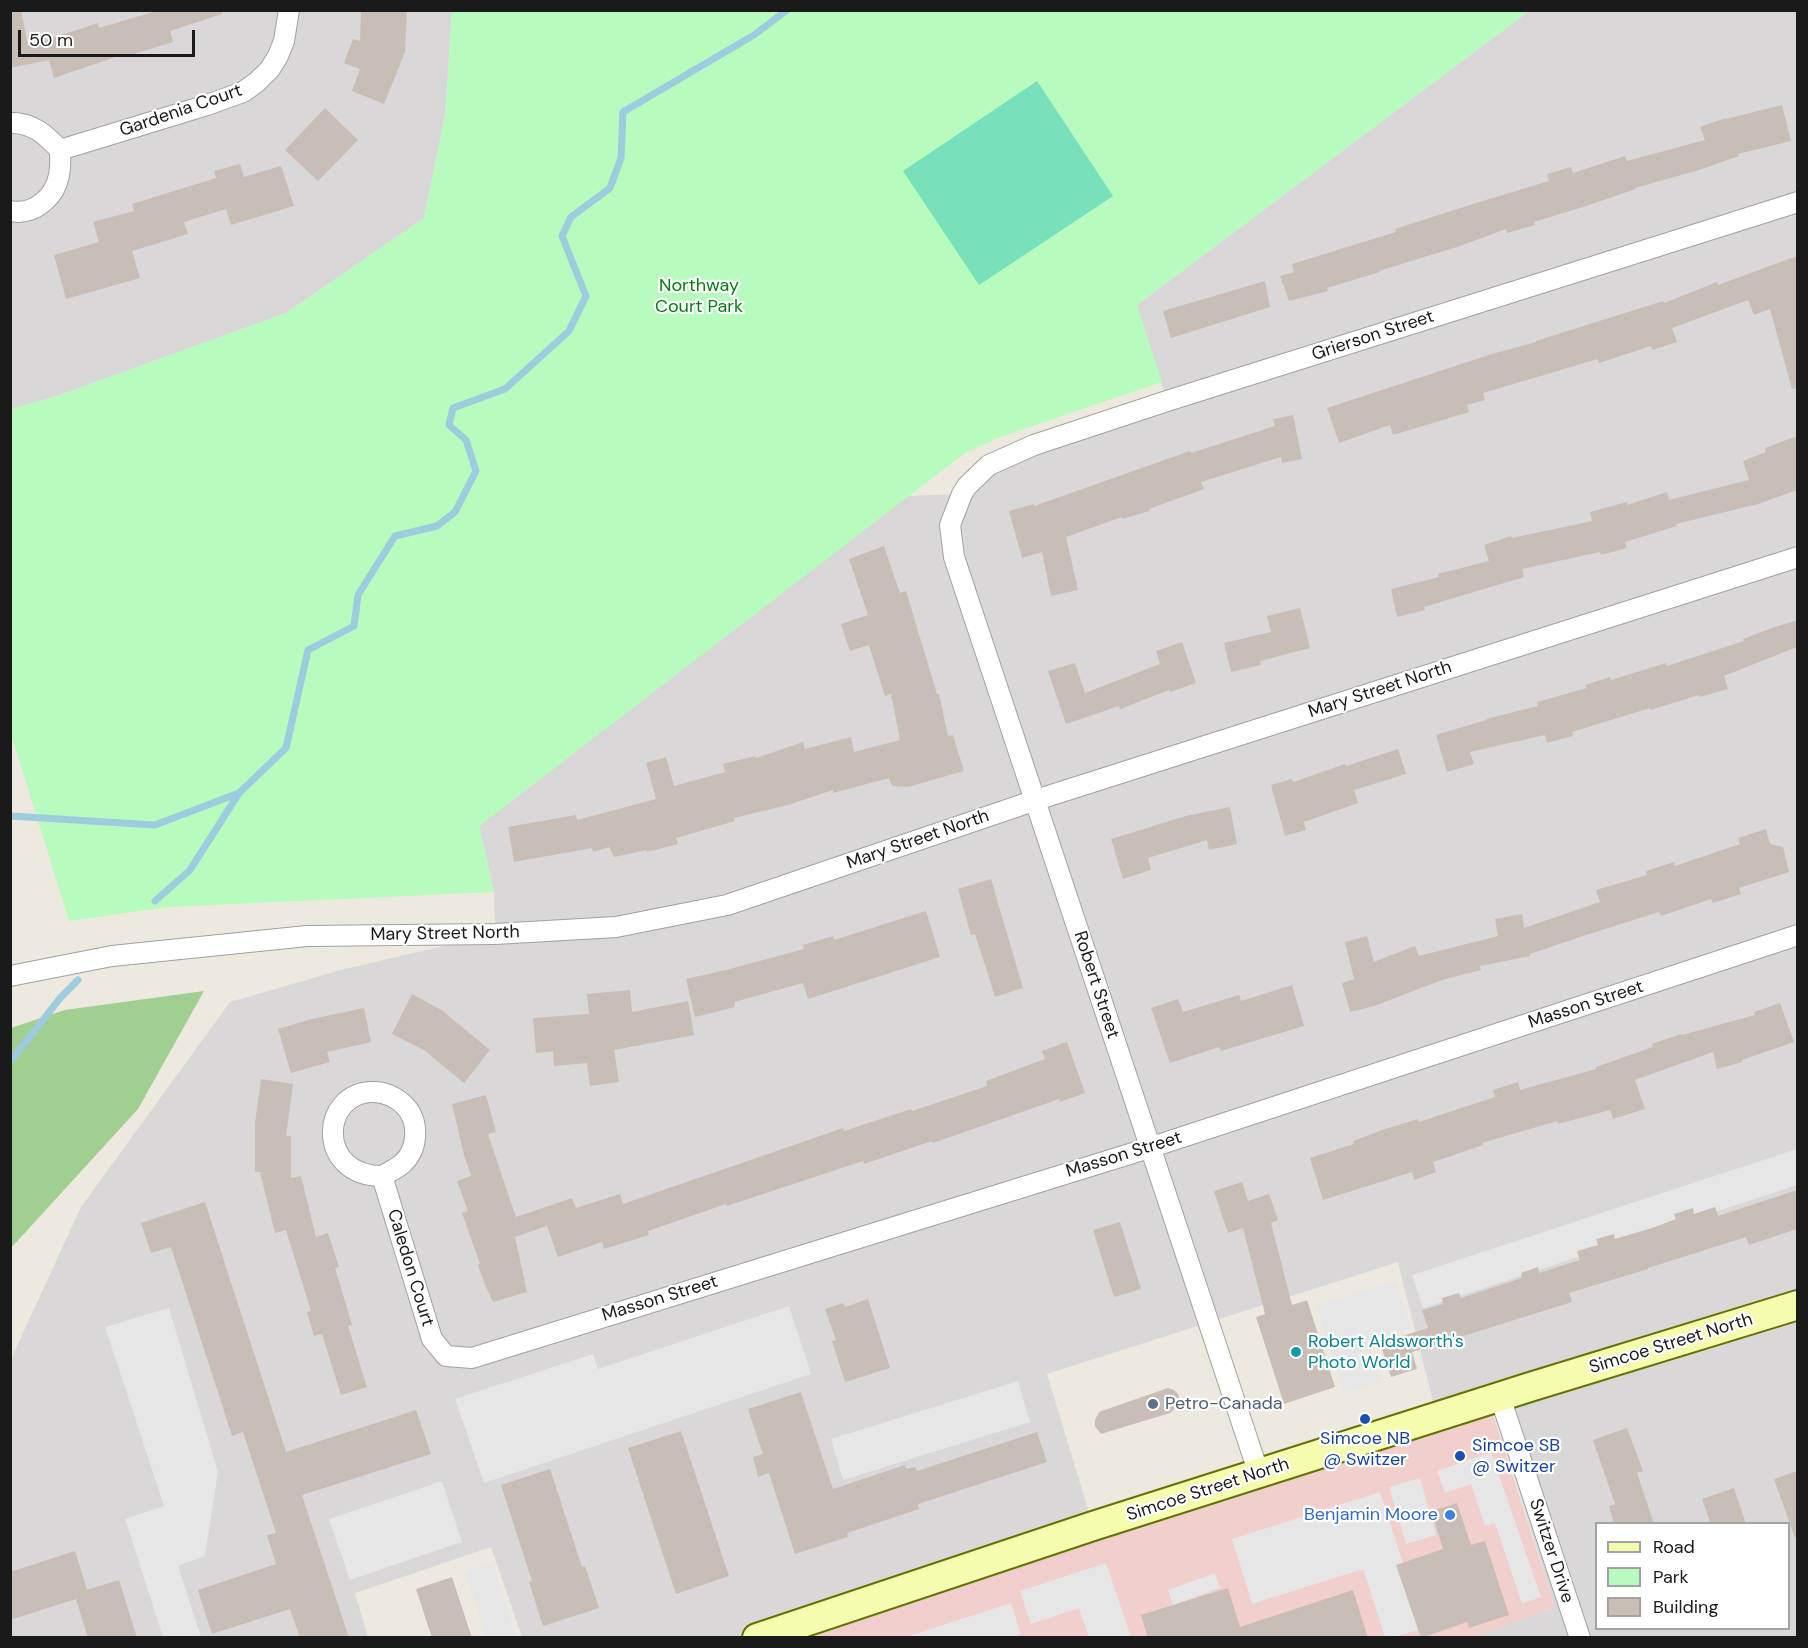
<!DOCTYPE html>
<style>
body{margin:0}
#map{position:relative;width:1808px;height:1648px;overflow:hidden;background:#ede9df;font-family:"DM Sans",sans-serif}
canvas{display:block}
.frame{position:absolute;inset:0;border:12px solid #1a1a1a;pointer-events:none}
.legend{position:absolute;left:1595px;top:1522px;width:195px;height:108px;box-sizing:border-box;background:#fff;border:2px solid #a3a3a3;margin:0;padding:8px 10px;list-style:none;font-size:18px;color:#1a1a1a}
.legend li{display:flex;align-items:center;gap:12px;height:30px}
.legend b{width:30px;border:2px solid #a3a3a3}
.scale{position:absolute;left:18px;top:30px;width:177px;height:27px;box-sizing:border-box;border:3px solid #1a1a1a;border-top:0;padding-left:8px;font-size:18px;line-height:21px;white-space:nowrap;color:#1a1a1a;-webkit-text-stroke:4px #fff;paint-order:stroke}
</style>
<div id="map">
<canvas width="1808" height="1648"></canvas>
<div class="frame"></div>
<ul class="legend">
<li><b style="height:8px;background:#f5fcae"></b>Road</li>
<li><b style="height:16px;background:#b7fbbf"></b>Park</li>
<li><b style="height:16px;background:#c9beb5"></b>Building</li>
</ul>
<div class="scale">50 m</div>
</div>
<script>
const context = document.querySelector('canvas').getContext('2d');
context.lineJoin = 'round';
function fill(path, color) { context.fillStyle = color; context.fill(path, 'evenodd'); }
function trace(path, color, width, dash) { context.strokeStyle = color; context.lineWidth = width; context.lineCap = dash ? 'butt' : 'round'; context.setLineDash(dash || []); context.stroke(path); }
function drawText(font, color, halo, rows, align = 'center') {
  context.font = font + ' "DM Sans",sans-serif'; context.lineWidth = 4.5; context.setLineDash([]); context.textBaseline = 'middle'; context.strokeStyle = halo; context.fillStyle = color; for (const [text, x, y, turn = 0] of rows) {
    context.save(); context.translate(x, y); context.rotate((+turn || 0) * Math.PI / 180); context.textAlign = isNaN(turn) ? turn : align; if (halo) context.strokeText(text, 0, 0); context.fillText(text, 0, 0); context.restore();
  }
}
const residential = new Path2D(`
 M 11,11 L 452,11 L 445,116 L 424,218 L 286,313 L 57,396 L 11,409 Z
 M 1529,11 L 1797,11 L 1797,1637 L 1471,1637 L 1555,1607 L 1491,1400 L 1437,1417 L 1398,1262 L 1047,1374 L 1093,1526 L 757,1637 L 522,1637 L 491,1547 L 355,1593 L 368,1637 L 11,1638 L 11,1359 L 81,1207 L 230,1002 L 341,970 L 495,934 L 494,892 L 479,826 L 908,496 L 961,494 L 989,465 L 1167,401 L 1137,305 ZM 1596,1524 L 1788,1524 L 1788,1628 L 1596,1628 Z`);
const commercial = new Path2D(`
 M 1488,1399 L 1555,1607 L 1471,1638 L 758,1638 Z`);
const forest = new Path2D(`
 M 204,991 L 138,1109 L 11,1248 L 11,1028 L 65,1010 Z`);
const park = new Path2D(`
 M 452,11 L 1529,11 L 1137,305 L 1162,382 L 1003,436 L 965,453 L 479,826 L 494,892 L 168,907 L 69,921 L 11,734 L 10,409 L 57,396 L 286,313 L 424,218 L 445,116 Z`);
const pitch = new Path2D(`
 M 1037,81 L 1113,196 L 979,285 L 903,171 Z`);
const parking = new Path2D(`
 M 1797,1149 L 1797,1185 L 1423,1308 L 1412,1275 Z
 M 1396,1281 L 1411,1328 L 1368,1342 L 1380,1381 L 1344,1393 L 1316,1307 Z
 M 789,1306 L 811,1374 L 484,1483 L 455,1399 L 593,1354 L 598,1369 Z
 M 169,1308 L 218,1472 L 205,1556 L 178,1566 L 201,1637 L 163,1637 L 125,1519 L 164,1506 L 105,1327 Z
 M 1018,1381 L 1030,1422 L 843,1480 L 831,1439 Z
 M 1491,1452 L 1541,1597 L 1522,1604 L 1495,1523 L 1485,1526 L 1471,1484 L 1445,1493 L 1437,1471 Z
 M 1420,1478 L 1436,1535 L 1406,1544 L 1389,1487 Z
 M 442,1481 L 462,1542 L 350,1580 L 329,1519 Z
 M 1380,1492 L 1424,1628 L 1395,1637 L 1385,1637 L 1363,1569 L 1252,1604 L 1232,1539 Z
 M 493,1563 L 516,1637 L 486,1637 L 466,1571 Z
 M 1106,1563 L 1131,1637 L 1089,1637 L 1079,1608 L 1031,1624 L 1020,1591 Z
 M 1215,1573 L 1220,1588 L 1173,1605 L 1168,1590 Z
 M 1011,1603 L 1021,1634 L 1011,1638 L 906,1637 Z`);
const stream = new Path2D(`
 M 10,816 L 155,825 L 239,793
 M 155,901 L 190,870 L 239,793 L 286,748 L 308,650 L 354,626 L 358,595 L 395,536 L 437,526 L 455,512 L 476,471 L 466,440 L 449,425 L 453,408 L 505,389 L 569,331 L 586,296 L 562,236 L 571,217 L 610,188 L 621,158 L 623,112 L 754,35 L 787,10
 M 10,1062 L 61,997 L 78,980`);
const building = new Path2D(`
 M 10,10 L 21,10 L 28,46 L 98,23 L 99,28 L 160,10 L 222,10 L 222,14 L 170,31 L 173,42 L 124,57 L 124,54 L 54,78 L 49,60 L 10,68 Z
 M 361,10 L 407,10 L 405,52 L 384,104 L 352,91 L 360,69 L 344,63 L 353,39 L 360,41 Z
 M 1782,105 L 1791,141 L 1738,154 L 1739,156 L 1699,170 L 1635,188 L 1636,189 L 1583,207 L 1534,222 L 1535,225 L 1507,233 L 1506,229 L 1460,246 L 1379,271 L 1380,272 L 1327,288 L 1328,291 L 1289,301 L 1280,276 L 1294,272 L 1292,264 L 1396,232 L 1395,229 L 1476,203 L 1549,181 L 1547,174 L 1571,167 L 1573,173 L 1625,156 L 1627,161 L 1705,140 L 1700,127 L 1726,118 L 1726,119 Z
 M 325,108 L 358,140 L 318,181 L 285,150 Z
 M 240,164 L 244,177 L 281,166 L 294,206 L 231,225 L 226,209 L 184,222 L 188,234 L 132,251 L 140,278 L 66,299 L 54,255 L 99,242 L 93,222 L 134,211 L 132,204 L 216,178 L 214,171 Z
 M 1797,256 L 1797,388 L 1792,389 L 1770,309 L 1754,315 L 1748,300 L 1672,328 L 1677,342 L 1652,350 L 1651,346 L 1599,363 L 1598,359 L 1483,393 L 1485,400 L 1467,405 L 1469,412 L 1393,435 L 1390,425 L 1339,443 L 1327,408 L 1492,354 L 1536,342 L 1536,341 L 1663,301 L 1664,303 L 1717,282 L 1718,285 Z
 M 1265,281 L 1270,307 L 1171,338 L 1163,311 Z
 M 1293,415 L 1302,459 L 1282,463 L 1281,457 L 1201,482 L 1204,489 L 1149,509 L 1149,511 L 1123,519 L 1122,517 L 1066,537 L 1078,590 L 1051,596 L 1042,552 L 1022,558 L 1009,511 L 1034,504 L 1034,506 L 1190,451 L 1191,453 L 1275,426 L 1273,419 Z
 M 1797,436 L 1797,490 L 1758,504 L 1676,524 L 1677,526 L 1625,542 L 1627,548 L 1601,555 L 1600,552 L 1522,569 L 1524,577 L 1424,607 L 1425,610 L 1397,617 L 1391,589 L 1439,577 L 1438,574 L 1489,561 L 1484,545 L 1511,536 L 1512,538 L 1592,521 L 1590,512 L 1627,502 L 1627,505 L 1667,492 L 1669,500 L 1749,480 L 1743,461 L 1766,452 L 1765,448 Z
 M 884,546 L 900,593 L 906,591 L 937,694 L 939,694 L 948,736 L 953,735 L 964,771 L 908,787 L 892,786 L 889,778 L 833,793 L 833,790 L 788,805 L 734,818 L 735,821 L 676,838 L 678,844 L 647,852 L 647,850 L 614,857 L 609,847 L 593,852 L 592,848 L 514,862 L 508,827 L 576,815 L 577,820 L 656,799 L 646,763 L 666,757 L 674,786 L 725,772 L 723,764 L 755,756 L 756,758 L 803,742 L 805,749 L 851,737 L 854,752 L 900,740 L 891,694 L 885,696 L 869,645 L 850,651 L 841,624 L 868,615 L 849,559 Z
 M 1300,608 L 1310,648 L 1260,661 L 1261,665 L 1231,672 L 1224,643 L 1271,632 L 1267,616 Z
 M 1797,620 L 1797,647 L 1724,676 L 1728,689 L 1700,697 L 1699,695 L 1650,710 L 1650,708 L 1572,732 L 1573,736 L 1547,743 L 1545,735 L 1470,752 L 1474,764 L 1447,772 L 1436,735 L 1486,720 L 1486,719 L 1538,706 L 1537,702 L 1587,688 L 1585,685 L 1610,677 L 1611,680 L 1666,663 L 1667,666 L 1744,641 L 1743,639 L 1772,628 Z
 M 1182,642 L 1196,683 L 1170,692 L 1169,690 L 1120,709 L 1119,706 L 1066,724 L 1048,671 L 1075,663 L 1085,693 L 1160,664 L 1156,651 Z
 M 1398,749 L 1406,774 L 1354,790 L 1358,803 L 1304,822 L 1306,830 L 1285,836 L 1271,785 L 1292,779 L 1293,782 L 1345,764 L 1346,766 Z
 M 1230,807 L 1237,844 L 1209,850 L 1207,840 L 1148,858 L 1151,870 L 1123,879 L 1111,839 L 1186,816 Z
 M 1766,829 L 1770,844 L 1783,847 L 1789,872 L 1739,888 L 1741,894 L 1713,903 L 1711,899 L 1661,916 L 1659,912 L 1586,935 L 1530,954 L 1530,956 L 1480,966 L 1481,970 L 1445,979 L 1374,1006 L 1350,1012 L 1342,983 L 1354,979 L 1345,942 L 1367,936 L 1374,962 L 1415,946 L 1419,956 L 1498,936 L 1495,919 L 1522,914 L 1524,928 L 1600,902 L 1596,890 L 1647,875 L 1646,871 L 1674,862 L 1675,866 L 1740,844 L 1738,838 Z
 M 991,879 L 1023,988 L 995,997 L 975,934 L 971,935 L 958,889 Z
 M 926,911 L 940,957 L 808,999 L 803,983 L 734,1002 L 735,1007 L 695,1017 L 686,979 L 726,970 L 804,949 L 803,945 L 833,936 L 834,940 Z
 M 1292,985 L 1304,1026 L 1221,1051 L 1219,1047 L 1170,1063 L 1151,1008 L 1178,999 L 1183,1012 L 1239,995 L 1241,1001 Z
 M 630,990 L 632,1012 L 688,1001 L 694,1035 L 614,1050 L 619,1082 L 590,1086 L 587,1063 L 554,1066 L 553,1051 L 536,1053 L 533,1018 L 589,1014 L 587,994 Z
 M 412,994 L 445,1012 L 445,1013 L 490,1050 L 464,1083 L 424,1050 L 392,1034 Z
 M 1780,1003 L 1794,1042 L 1742,1060 L 1742,1062 L 1717,1069 L 1713,1052 L 1635,1080 L 1645,1109 L 1613,1119 L 1610,1110 L 1558,1124 L 1557,1121 L 1482,1143 L 1483,1145 L 1433,1162 L 1436,1172 L 1414,1180 L 1412,1172 L 1323,1200 L 1310,1158 L 1354,1144 L 1353,1141 L 1385,1129 L 1418,1119 L 1419,1122 L 1495,1097 L 1493,1090 L 1518,1082 L 1520,1090 L 1596,1069 L 1596,1067 L 1653,1047 L 1652,1044 L 1681,1034 L 1682,1035 L 1755,1015 L 1754,1012 Z
 M 364,1008 L 371,1042 L 327,1052 L 330,1062 L 291,1073 L 278,1029 L 312,1019 Z
 M 1067,1042 L 1085,1093 L 1060,1102 L 1059,1099 L 933,1143 L 932,1141 L 864,1164 L 863,1161 L 727,1206 L 726,1204 L 648,1231 L 649,1235 L 604,1249 L 602,1242 L 558,1257 L 547,1226 L 515,1237 L 527,1292 L 493,1302 L 486,1287 L 478,1265 L 480,1264 L 462,1213 L 468,1211 L 457,1181 L 471,1176 L 464,1155 L 452,1104 L 486,1095 L 496,1132 L 488,1134 L 516,1217 L 572,1198 L 576,1208 L 620,1194 L 623,1204 L 843,1128 L 844,1131 L 911,1109 L 912,1111 L 987,1086 L 986,1081 L 1045,1059 L 1042,1051 Z
 M 261,1079 L 293,1084 L 286,1136 L 291,1136 L 291,1178 L 301,1176 L 316,1237 L 328,1233 L 339,1267 L 335,1268 L 352,1325 L 348,1326 L 367,1387 L 341,1395 L 322,1334 L 314,1336 L 307,1312 L 311,1311 L 286,1230 L 275,1233 L 260,1172 L 255,1172 L 255,1123 Z
 M 1242,1182 L 1248,1201 L 1269,1194 L 1278,1220 L 1271,1223 L 1292,1305 L 1307,1300 L 1335,1387 L 1284,1404 L 1256,1317 L 1265,1314 L 1243,1228 L 1228,1233 L 1214,1191 Z
 M 1797,1190 L 1797,1229 L 1749,1245 L 1746,1237 L 1648,1268 L 1648,1269 L 1569,1293 L 1572,1302 L 1412,1352 L 1417,1369 L 1391,1377 L 1380,1343 L 1428,1328 L 1422,1310 L 1443,1304 L 1442,1298 L 1459,1293 L 1461,1298 L 1522,1278 L 1521,1273 L 1538,1267 L 1539,1273 L 1580,1260 L 1577,1251 L 1598,1245 L 1596,1239 L 1614,1234 L 1615,1239 L 1655,1227 L 1676,1219 L 1674,1214 L 1693,1208 L 1694,1214 L 1715,1207 L 1718,1216 Z
 M 205,1202 L 286,1452 L 416,1410 L 431,1454 L 302,1495 L 349,1638 L 300,1638 L 290,1609 L 212,1634 L 198,1590 L 276,1564 L 267,1535 L 276,1533 L 243,1432 L 232,1436 L 171,1247 L 151,1253 L 141,1223 Z
 M 1120,1222 L 1141,1289 L 1114,1297 L 1093,1230 Z
 M 868,1299 L 890,1368 L 845,1382 L 832,1341 L 836,1340 L 825,1309 L 843,1303 L 845,1307 Z
 M 1168,1388 L 1174,1390 L 1178,1394 L 1181,1403 L 1170,1413 L 1101,1434 L 1095,1426 L 1095,1420 L 1099,1412 Z
 M 801,1392 L 833,1489 L 905,1465 L 906,1469 L 915,1467 L 917,1471 L 1037,1432 L 1047,1462 L 918,1504 L 919,1509 L 847,1533 L 848,1537 L 795,1554 L 769,1473 L 758,1477 L 753,1457 L 763,1454 L 748,1409 Z
 M 1627,1428 L 1643,1471 L 1637,1473 L 1654,1524 L 1614,1524 L 1609,1506 L 1615,1504 L 1593,1440 Z
 M 681,1431 L 729,1576 L 676,1594 L 628,1448 Z
 M 550,1469 L 582,1567 L 585,1566 L 599,1608 L 543,1626 L 529,1582 L 532,1581 L 501,1485 Z
 M 1797,1471 L 1797,1537 L 1795,1538 L 1774,1479 Z
 M 1734,1488 L 1746,1524 L 1711,1524 L 1702,1499 Z
 M 1457,1503 L 1471,1545 L 1485,1541 L 1509,1615 L 1469,1628 L 1467,1622 L 1421,1638 L 1396,1565 L 1443,1549 L 1431,1511 Z
 M 75,1551 L 87,1590 L 119,1580 L 137,1638 L 88,1638 L 76,1599 L 10,1620 L 10,1572 Z
 M 452,1577 L 472,1638 L 432,1638 L 416,1589 Z
 M 1228,1588 L 1240,1627 L 1353,1590 L 1368,1638 L 1148,1638 L 1141,1615 Z`);
const street = new Path2D(`
 M 10,123 C 32,122 46,135 60,150 C 60,158 61,167 59,175 C 55,197 34,216 10,211
 M 60,150 L 207,105 L 243,92 L 257,82 L 270,69 L 278,56 L 284,41 L 289,10
 M 10,976 L 112,956 L 307,936 L 495,934 L 616,927 L 727,905 L 1036,800 L 1798,557
 M 382,1176 C 389,1172 396,1169 402,1164 C 418,1150 420,1122 405,1106 C 396,1097 386,1092 373,1092 C 320,1092 316,1176 382,1176 L 432,1339 L 446,1356 L 472,1358 L 1149,1148 L 1798,935
 M 1500,1397 L 1580,1638
 M 1259,1474 L 954,557 L 950,525 L 962,494 L 967,486 L 989,465 L 1034,445 L 1167,401 L 1798,202`);
const secondary = new Path2D(`
 M 757,1638 L 1093,1526 L 1530,1387 L 1798,1305`);
const markers = [
 [1296,1352,6,"#0f9aa8"],
 [1153,1404,6,"#5c6f8a"],
 [1365,1419,6,"#1a4fb4"],
 [1460,1456,6,"#1a4fb4"],
 [1450,1515,6,"#3f7fe0"]
];
const streetNames = [
 ["Gardenia Court",181,111,-19],
 ["Grierson Street",1373,336,-18],
 ["Mary Street North",1380,690,-18],
 ["Mary Street North",918,840,-19],
 ["Mary Street North",445,934,-1],
 ["Robert Street",1096,985,72],
 ["Masson Street",1586,1005,-18],
 ["Masson Street",1124,1155,-17],
 ["Caledon Court",410,1268,73],
 ["Masson Street",660,1299,-17],
 ["Simcoe Street North",1671,1344,-17],
 ["Simcoe Street North",1208,1490,-18],
 ["Switzer Drive",1551,1551,72]
];
const parkNames = [
 ["Northway",699,286],
 ["Court Park",699,307]
];
const cultureNames = [
 ["Robert Aldsworth's",1308,1342],
 ["Photo World",1308,1363]
];
const serviceNames = [
 ["Petro-Canada",1165,1404]
];
const transitNames = [
 ["Simcoe NB",1365,1439],
 ["@ Switzer",1365,1460],
 ["Simcoe SB",1472,1446,"left"],
 ["@ Switzer",1472,1467,"left"]
];
const shopNames = [
 ["Benjamin Moore",1438,1515]
];
fill(residential, '#d9d7d7');
fill(commercial, '#f0cfcc');
fill(forest, '#a1cf91');
fill(park, '#b7fbbf');
fill(pitch, '#78e1bc');
fill(parking, '#e6e6e6');
trace(stream, '#9cccdd', 7);
fill(building, '#c9beb5');
trace(street, '#a1a1a1', 22);
trace(secondary, '#627300', 32);
trace(street, '#fff', 20);
trace(secondary, '#f5fcae', 28);
for (const [x, y, r, color] of markers) { const dot = new Path2D(); dot.arc(x, y, r, 0, 2 * Math.PI); context.fillStyle = color; context.fill(dot); trace(dot, '#fff', 2); }
drawText('18px', '#1a1a1a', '#fff', streetNames);
drawText('18px', '#067b14', '#fff', parkNames);
drawText('18px', '#0d838f', '#fff', cultureNames, 'left');
drawText('18px', '#4e5e75', '#fff', serviceNames, 'left');
drawText('18px', '#164399', '#fff', transitNames);
drawText('18px', '#366cbe', '#fff', shopNames, 'right');
</script>
